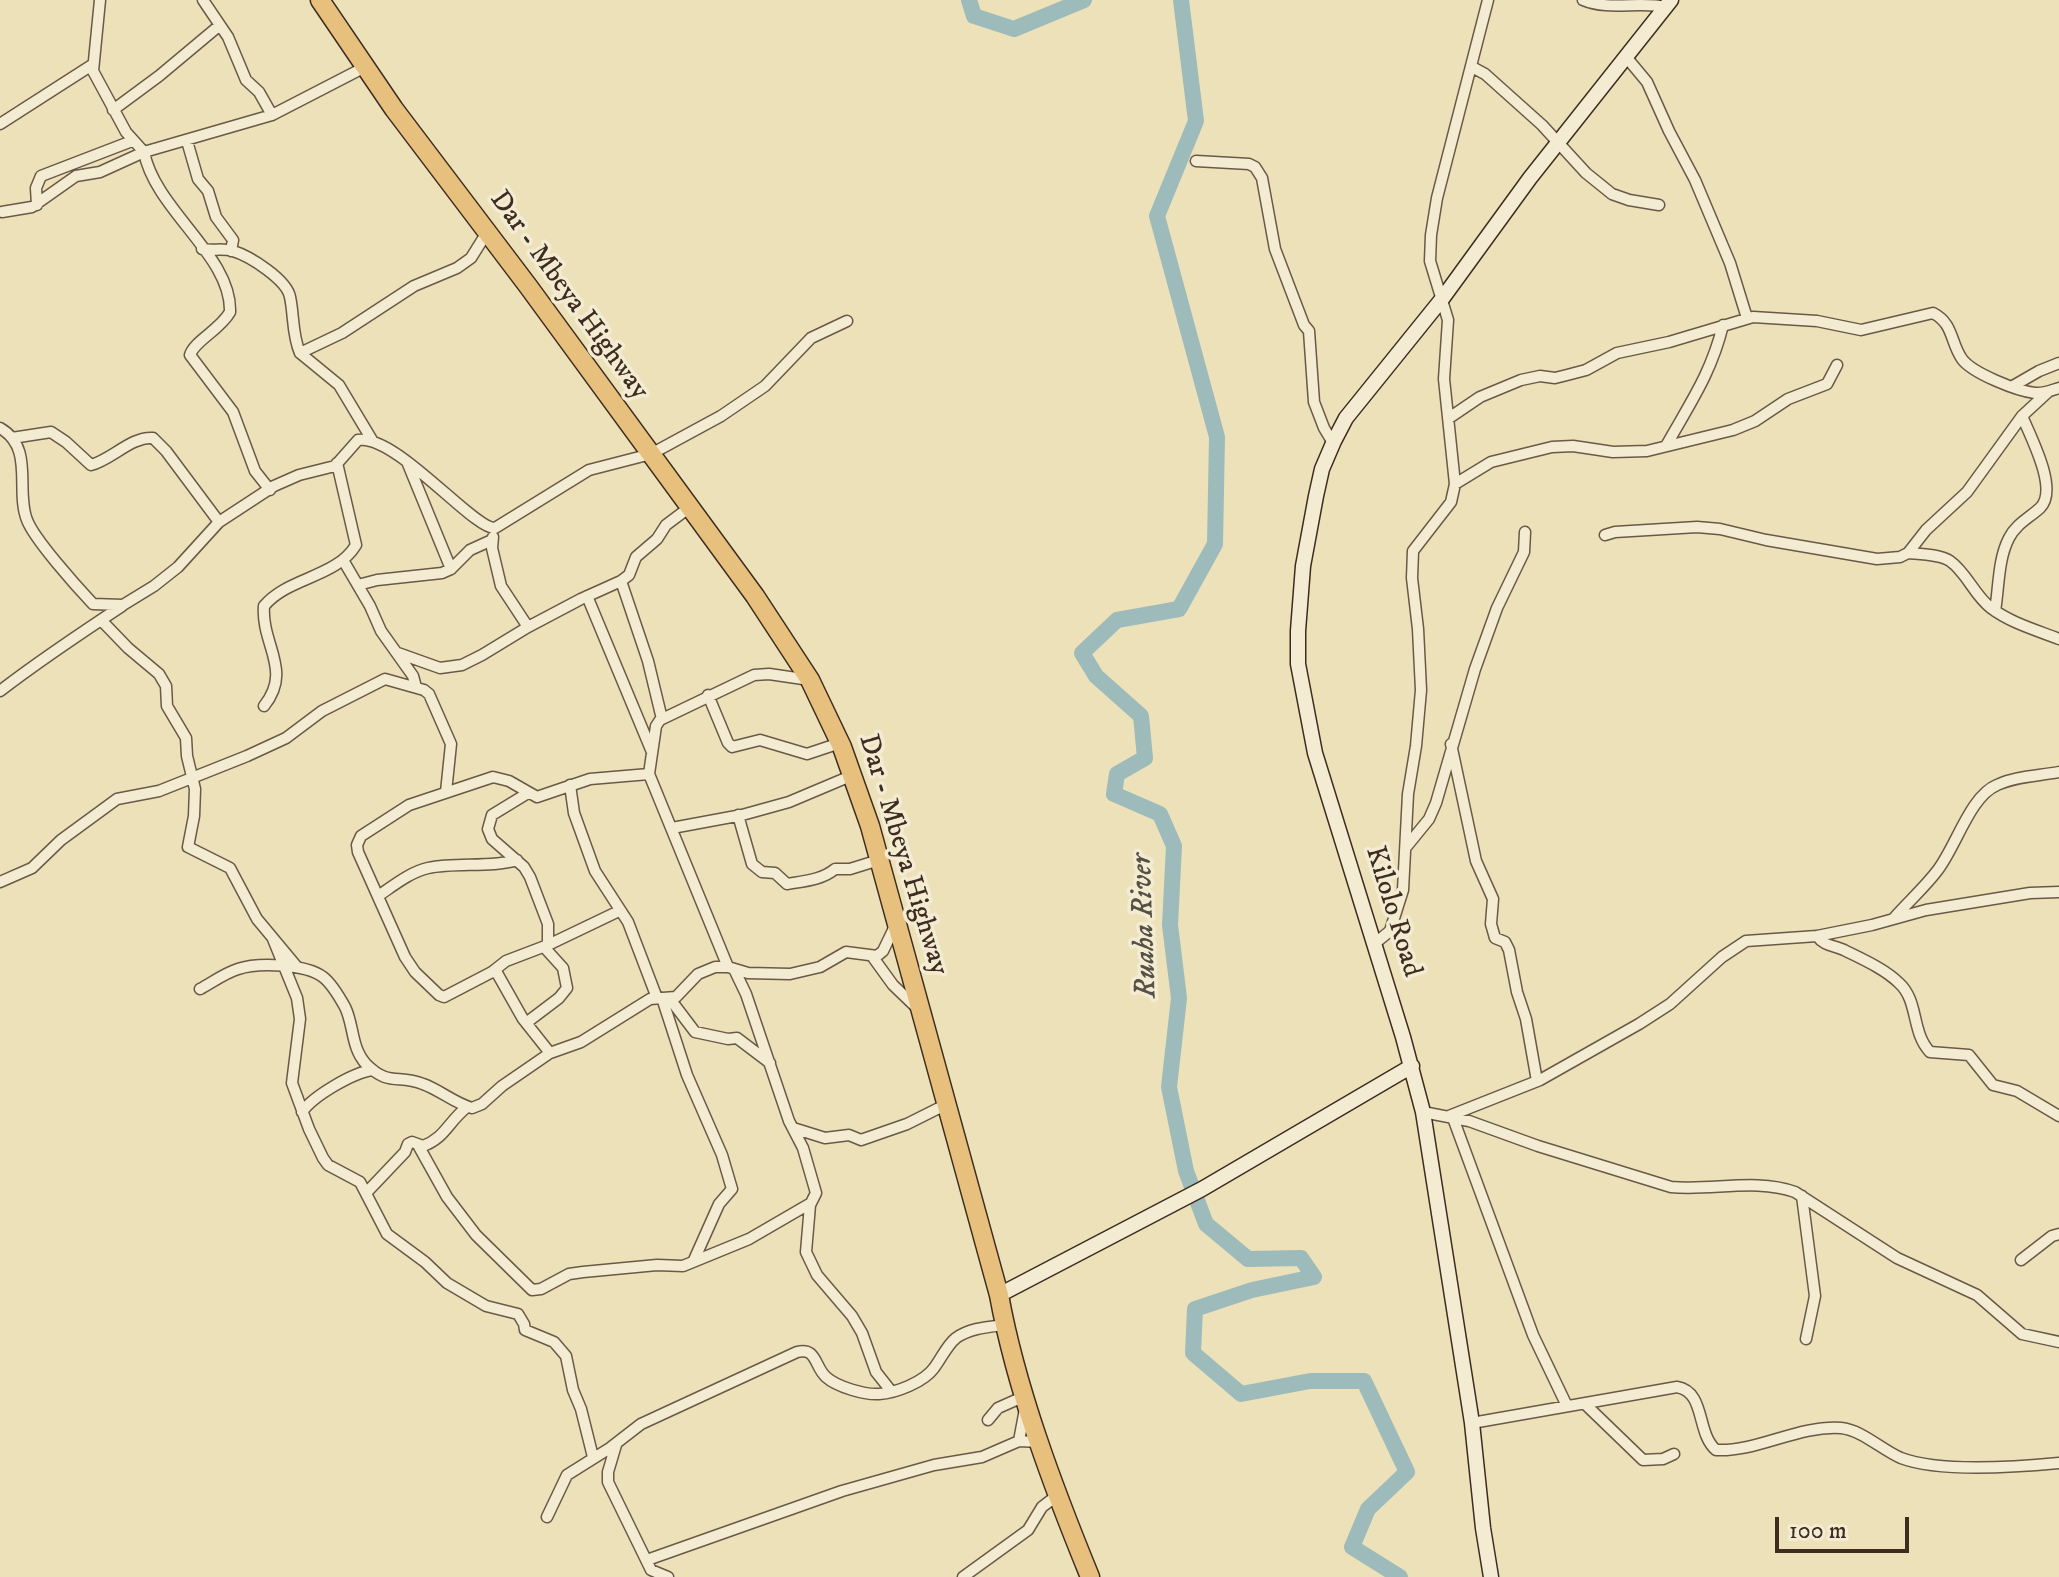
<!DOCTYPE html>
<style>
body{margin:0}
#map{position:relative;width:2059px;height:1577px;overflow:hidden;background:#ece1b9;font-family:"IM FELL DW Pica",serif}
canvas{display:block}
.scale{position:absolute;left:1775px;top:1517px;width:134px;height:36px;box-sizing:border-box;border:4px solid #3e2c20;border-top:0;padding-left:10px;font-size:24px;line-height:28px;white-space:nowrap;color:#3e2c20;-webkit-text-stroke:6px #f3ecd2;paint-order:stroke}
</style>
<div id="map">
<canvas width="2059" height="1577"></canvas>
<div class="scale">100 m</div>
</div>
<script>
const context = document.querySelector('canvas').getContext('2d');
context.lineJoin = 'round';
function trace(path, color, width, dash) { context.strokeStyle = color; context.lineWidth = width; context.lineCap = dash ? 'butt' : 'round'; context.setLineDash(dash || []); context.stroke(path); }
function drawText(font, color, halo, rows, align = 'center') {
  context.font = font + ' "IM FELL DW Pica",serif'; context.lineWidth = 7; context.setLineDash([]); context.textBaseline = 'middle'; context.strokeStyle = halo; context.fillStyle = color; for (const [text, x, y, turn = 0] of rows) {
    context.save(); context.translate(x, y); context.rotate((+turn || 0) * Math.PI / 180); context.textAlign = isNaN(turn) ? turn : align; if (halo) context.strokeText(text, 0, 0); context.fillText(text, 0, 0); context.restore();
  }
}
const river = new Path2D(`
 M 969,0 L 974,16 L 1014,29 L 1084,0
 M 1181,0 L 1196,121 L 1157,216 L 1217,437 L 1215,544 L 1179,609 L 1117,620 L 1082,653 L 1096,676 L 1141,716 L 1145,758 L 1117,774 L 1114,794 L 1160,814 L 1174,846 L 1170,925 L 1179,998 L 1169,1087 L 1186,1171 L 1206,1224 L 1248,1259 L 1301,1258 L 1314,1277 L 1252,1290 L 1195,1309 L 1193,1353 L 1241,1394 L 1310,1381 L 1364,1381 L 1407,1472 L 1368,1509 L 1352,1547 L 1400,1577`);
const street = new Path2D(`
 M 100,0 L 93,71 L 126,132 L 144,152 L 272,115 L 367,66
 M 203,0 L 228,37 L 246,80 L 259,92 L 272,115
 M 1583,0 C 1609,11 1639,1 1666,7
 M 1627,58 L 1647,82 L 1669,131 L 1695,180 L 1730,263 L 1747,318
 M 1472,67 L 1485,74 L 1542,125 L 1586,173 L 1612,194 L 1629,200 L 1659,205
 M 113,110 L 159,76 L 220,25
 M 0,124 L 92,65
 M 187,141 L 198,179 L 208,191 L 216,217 L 233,240 L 231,251
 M 1196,161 L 1249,164 L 1255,167 L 1262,178 L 1275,249 L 1304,325 L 1309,331 L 1314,402 L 1324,428 L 1333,443
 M 37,205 L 36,188 L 41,176 L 132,141
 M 2,212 L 32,207 L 76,176 L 100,172 L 144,152 C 155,210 232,256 230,312 C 220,330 194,341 190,355 L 233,412 L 255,471 L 270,490
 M 202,249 C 213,251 223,248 233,251 C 250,256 287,280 290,297 C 294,315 292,335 300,353 L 339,385 L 372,440
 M 300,353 L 342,333 L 414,286 L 457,268 L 471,258 L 486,234
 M 2013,386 L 2039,371 L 2059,363
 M 1449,418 L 1480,397 L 1521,380 L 1540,376 L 1555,378 L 1567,375 L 1586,370 L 1617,353 L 1669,342 L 1753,317 L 1817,321 L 1861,330 L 1933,313 C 1954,324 1950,342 1962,359 C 1972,373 2017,391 2035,393 C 2043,394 2052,390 2059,388
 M 0,428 C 35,448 15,490 27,520 C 34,539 77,587 93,604 L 123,605 L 154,586 L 178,567 L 219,522 L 274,486 L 299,475 L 335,466 L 358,440 C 395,433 474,530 495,528 L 589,470 L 651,454 L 721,416 L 765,386 L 811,338 L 847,321
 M 12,438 L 51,432 L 66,442 L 91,465 C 111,460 132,436 153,438 L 166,451 L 219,522
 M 1666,446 C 1690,403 1711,374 1723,325
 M 408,464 L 451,569
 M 1455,484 L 1491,462 L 1552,447 L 1573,446 L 1613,452 L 1647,451 L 1733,430 L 1755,421 L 1788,399 L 1827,384 L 1837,365
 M 1605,535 L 1615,532 L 1697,527 L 1720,529 L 1766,540 L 1877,559 L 1900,557 L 1908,553 L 1926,530 L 1967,492 L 2022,416 L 2048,392
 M 493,537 L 492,548 L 501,586 L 528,627
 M 1908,553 C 1920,554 1940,554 1950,561 C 1967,573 1974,595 1991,608 C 2011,623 2036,630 2059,639
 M 343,560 L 370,606 L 381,631 L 413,676 L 416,687
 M 621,581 L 648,661 L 662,719
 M 358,585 L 377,580 L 442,573 L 451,569 L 470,550 L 492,540
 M 587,596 L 652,752
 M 1995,611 C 1999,587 1998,559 2009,538 C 2016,524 2029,518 2040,508 C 2059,490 2031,438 2022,416
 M 101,620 L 128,648 L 159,674 L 166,686 L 167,706 L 186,738 L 187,756 L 195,789 L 194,816 L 188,847 L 230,868 L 257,919 L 297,967
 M 398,653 L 440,668 L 462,665 L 482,655 L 528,627 L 581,599 L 621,581 L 629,575 L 636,557 L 657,539 L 666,525 L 690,507
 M 0,691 C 39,661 81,633 122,606
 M 708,695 L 728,743 L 732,747 L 760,740 L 807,754 L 840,743
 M 264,706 C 293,670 261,645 264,606 C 288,577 336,578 356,545 L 337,463
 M 1451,744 L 1476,861 L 1493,899 L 1491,924 L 1495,938 L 1505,942 L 1509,950 L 1517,992 L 1526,1019 L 1537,1081
 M 649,774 L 728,967
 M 570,785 L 574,813 L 595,871 L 628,922 L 657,998
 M 528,793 L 492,815 L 488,829 L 492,839 L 524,867 L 530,877 L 548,924 L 548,945
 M 738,815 L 752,864 L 762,872 L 775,873 L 787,884 C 804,881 822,880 835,869 L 850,869 L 879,860
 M 672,828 L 742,815 L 789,802 L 853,775
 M 1407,846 L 1429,819 L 1436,803 L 1475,669 L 1497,608 L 1524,552 L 1525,532
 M 0,882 L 32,868 L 61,840 L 117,799 L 159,791 L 247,756 L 286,738 L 322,711 L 385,679 L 424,690 L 429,694 L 451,744 L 446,792
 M 378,896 C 393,886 410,872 428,868 C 456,862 491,868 517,860
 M 1894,918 C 1908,902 1924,888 1937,871 C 1956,847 1970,796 1997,785 C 2016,776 2039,776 2059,772
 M 1817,936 C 1824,946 1833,945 1844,950 C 1862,959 1885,969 1899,983 C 1919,1001 1911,1032 1930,1052 L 1969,1055 L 1993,1085 L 2017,1091 L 2059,1116
 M 273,939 L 297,998 L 300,1019 L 292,1083 L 309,1129 L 323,1158 L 328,1165 L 360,1182 L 387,1234 L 425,1262 L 447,1283 L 486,1306 L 518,1314 L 524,1324 L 525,1330 L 554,1342 L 566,1356 L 573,1390 L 581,1409 L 593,1457
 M 1374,944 L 1390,931 L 1403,890 L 1408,794 L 1416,746 L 1421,690 L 1418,629 L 1412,578 L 1413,551 L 1451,502 L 1455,484 L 1444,379 L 1448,320 L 1430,261 L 1431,235 L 1437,198 L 1488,0
 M 872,956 L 893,985 L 918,1009
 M 734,969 L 746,994 L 789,1121 L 803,1148 L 816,1193 L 810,1205 L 806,1252 L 817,1275 L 852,1316 L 862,1333 L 876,1372 L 891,1391
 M 492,972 L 506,961 L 548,945 L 619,911
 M 200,989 C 213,982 225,973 238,969 C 258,962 306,964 323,977 C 331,983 340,998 345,1007 C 354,1025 351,1048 366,1064 C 389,1087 398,1074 423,1084 C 440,1090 454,1103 472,1108 L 482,1104 L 502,1086 L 550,1053 L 581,1042 L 650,999 L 676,997 L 698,974 L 715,967 L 728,967 L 748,973 L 790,974 L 820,967 L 846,952 L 877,956 L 883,951 L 895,926
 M 662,998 L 687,1075 L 722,1155 L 732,1189 L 719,1204 L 694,1260
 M 670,999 L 695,1032 L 728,1039 L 737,1038 L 770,1063
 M 526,1023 L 559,998 L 567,988 L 563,968 L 544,947
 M 550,1053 L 523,1019 L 497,973 L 492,972 L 444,997 L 439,995 L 415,972 L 405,957 L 358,852 L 357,845 L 361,836 L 409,805 L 493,777 L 509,781 L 537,797 L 590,779 L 649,774 L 656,726 L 660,720 L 754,675 L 769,674 L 810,680
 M 302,1112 C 313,1096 354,1072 373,1070
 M 1423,1112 L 1469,1121 L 1538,1146 L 1671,1187 C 1712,1191 1756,1178 1795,1192 L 1897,1258 L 1977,1295 L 2022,1334 L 2059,1342
 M 1449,1116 L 1540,1080 L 1639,1024 L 1670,1004 L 1722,957 L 1746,941 L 1817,936 L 1872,925 L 1926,910 L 2030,893 L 2059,892
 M 1453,1118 L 1533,1335 L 1567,1406
 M 793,1128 L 825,1138 L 849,1135 L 861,1140 L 907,1124 L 945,1105
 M 418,1145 L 447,1197 L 476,1235 L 532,1290 L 541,1289 L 569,1274 L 583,1272 L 657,1265 L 683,1266 L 749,1239 L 811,1203
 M 367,1192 L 405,1152 L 408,1144 L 412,1142 L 423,1146 C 445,1138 448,1122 467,1107
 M 1802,1196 L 1815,1296 L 1806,1339
 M 2021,1260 L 2052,1236 L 2059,1234
 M 1585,1404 L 1643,1460 L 1663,1459 L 1674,1454
 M 988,1420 L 998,1408 L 1025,1396
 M 1472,1423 L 1677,1387 C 1706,1392 1696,1433 1716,1450 C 1758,1452 1798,1425 1841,1428 C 1862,1430 1882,1450 1901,1458 C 1940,1473 2017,1467 2059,1463
 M 1019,1441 L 1025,1409
 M 616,1445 L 608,1472 L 608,1482 L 651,1570 L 668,1577
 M 547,1517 L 567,1475 L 610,1448 L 641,1424 L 797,1352 C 817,1347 814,1366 826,1377 C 837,1387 865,1395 879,1394 C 896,1393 924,1382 934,1368 C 941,1359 947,1345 956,1338 C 970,1328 988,1327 1004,1325
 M 647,1560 L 842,1491 L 934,1465 L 982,1457 L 1019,1441 L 1040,1442
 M 963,1577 L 1028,1530 L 1042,1507 L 1059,1494`);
const secondary = new Path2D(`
 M 999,1295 L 1202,1189 L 1412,1066
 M 1491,1577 L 1483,1528 L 1472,1423 L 1423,1112 L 1403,1037 L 1315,753 L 1298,664 L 1298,631 L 1303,566 L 1316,496 L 1322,469 L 1334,441 L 1346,418 L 1442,299 L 1530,178 L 1671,0`);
const highway = new Path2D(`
 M 320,0 L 394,109 L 528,286 L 755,596 L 810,680 L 842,747 L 870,826 L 999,1295 C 1016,1389 1054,1489 1090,1577`);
const streetNames = [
 ["Dar - Mbeya Highway",568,296,54],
 ["Dar - Mbeya Highway",902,855,73],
 ["Kilolo Road",1392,912,73]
];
const waterNames = [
 ["Ruaha River",1146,926,-92]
];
trace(river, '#9dbbba', 16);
trace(street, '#6a5946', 13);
trace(secondary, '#3e2c20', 17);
trace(highway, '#3e2c20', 21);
trace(street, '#f3ecd2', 10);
trace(secondary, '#f3ecd2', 14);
trace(highway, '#e6c07c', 18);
drawText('28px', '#3e2c20', '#f3ecd2', streetNames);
drawText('italic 30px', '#565046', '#f3ecd2', waterNames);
</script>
